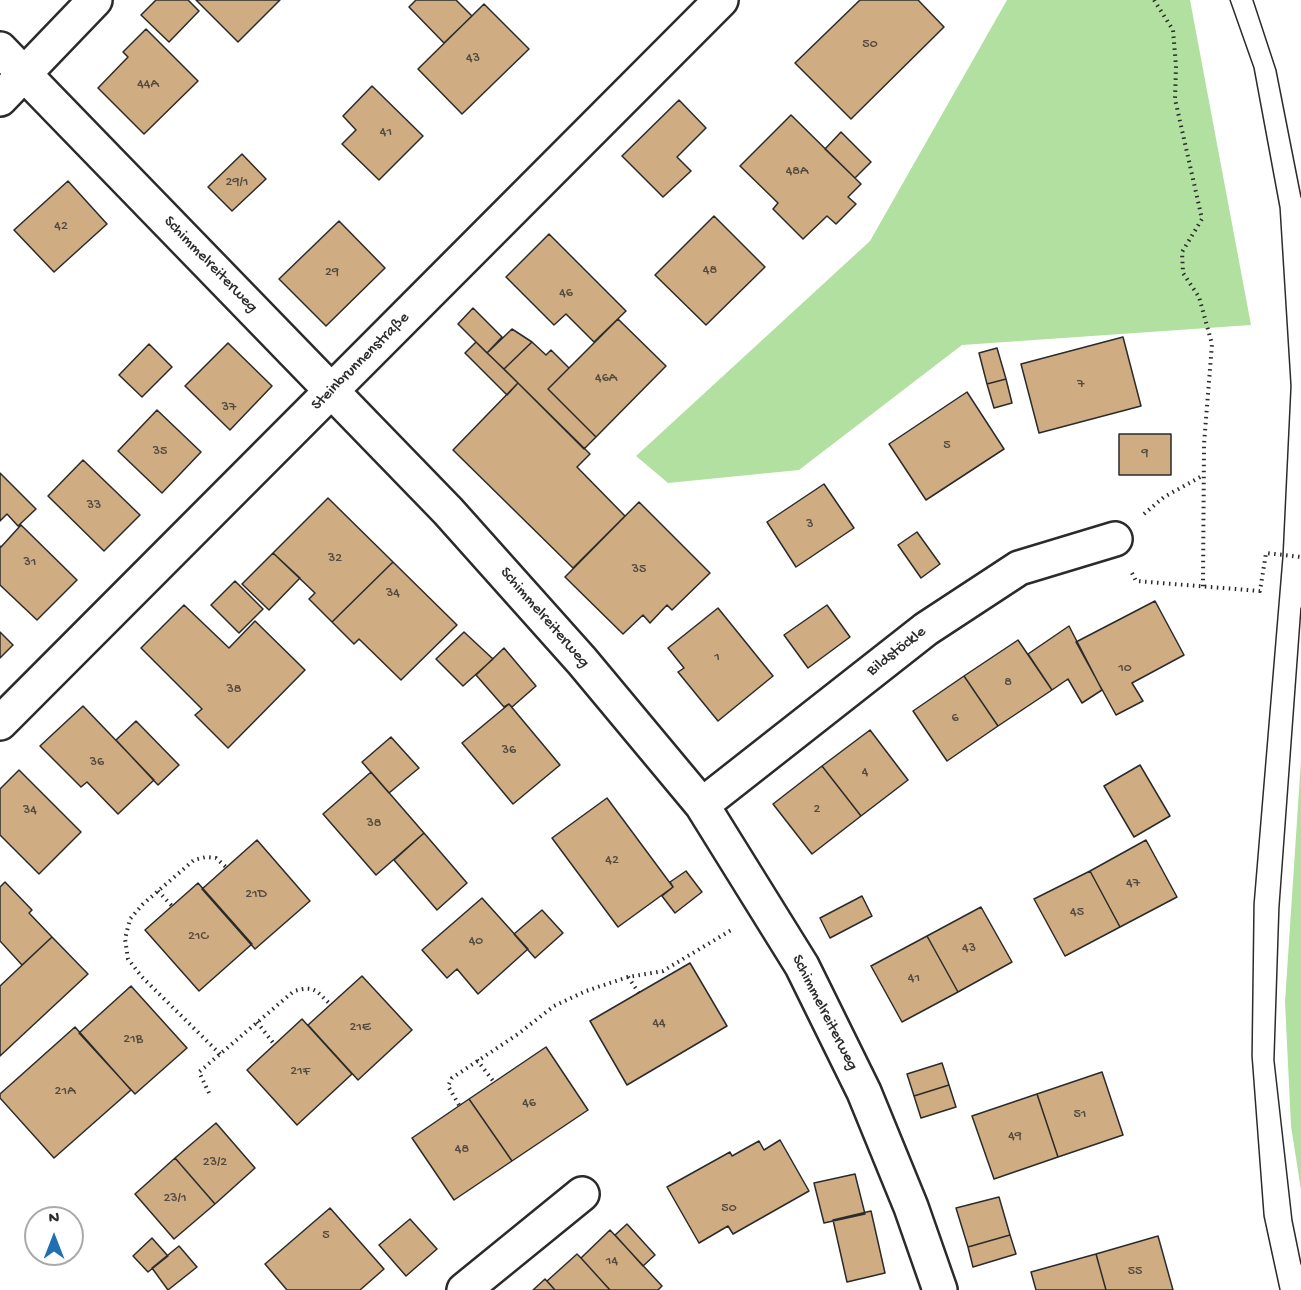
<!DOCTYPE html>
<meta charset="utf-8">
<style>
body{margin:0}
#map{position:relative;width:1301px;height:1290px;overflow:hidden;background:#fff;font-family:"Gochi Hand",sans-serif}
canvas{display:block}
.north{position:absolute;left:24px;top:1206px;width:60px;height:60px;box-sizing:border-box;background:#fff;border:2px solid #aaa;border-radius:50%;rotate:0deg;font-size:16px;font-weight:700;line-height:24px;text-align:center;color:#2b2b2b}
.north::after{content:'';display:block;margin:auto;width:21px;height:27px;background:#1f6fb2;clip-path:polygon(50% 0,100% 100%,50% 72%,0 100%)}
</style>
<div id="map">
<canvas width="1301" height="1290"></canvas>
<div class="north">N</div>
</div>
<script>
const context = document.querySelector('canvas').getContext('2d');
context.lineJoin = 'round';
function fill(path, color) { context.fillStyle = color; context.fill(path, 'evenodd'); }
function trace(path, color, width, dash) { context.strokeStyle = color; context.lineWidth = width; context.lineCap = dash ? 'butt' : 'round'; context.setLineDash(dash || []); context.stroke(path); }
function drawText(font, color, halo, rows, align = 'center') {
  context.font = font + ' "Gochi Hand",sans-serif'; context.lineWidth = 4.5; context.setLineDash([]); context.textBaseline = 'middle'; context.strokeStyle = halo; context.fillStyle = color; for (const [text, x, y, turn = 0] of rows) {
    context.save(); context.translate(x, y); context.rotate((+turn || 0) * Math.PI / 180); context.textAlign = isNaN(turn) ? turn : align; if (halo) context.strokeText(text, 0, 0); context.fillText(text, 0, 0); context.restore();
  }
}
const green = new Path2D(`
 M 1007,0 L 1190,0 L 1251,325 L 962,345 L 799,470 L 668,483 L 636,456 L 870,241 Z
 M 1301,760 L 1301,1190 L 1291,1126 L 1285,1002 Z`);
const building = new Path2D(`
 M 156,0 L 188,0 L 199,11 L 169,42 L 141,15 Z
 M 196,0 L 280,0 L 238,42 Z
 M 416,0 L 456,0 L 472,16 L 444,43 L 409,7 Z
 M 860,0 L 918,0 L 944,27 L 851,119 L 795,63 Z
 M 484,4 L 529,49 L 462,114 L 418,69 Z
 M 146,29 L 198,81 L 144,134 L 98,88 L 128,57 L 123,52 Z
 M 372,86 L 423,136 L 379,180 L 342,144 L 356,130 L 343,116 Z
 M 679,100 L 706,128 L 677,157 L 691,171 L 663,197 L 622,156 Z
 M 791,115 L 861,184 L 848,197 L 856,204 L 836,224 L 827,216 L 803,239 L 773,209 L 778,203 L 740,166 Z
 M 841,132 L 871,162 L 855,178 L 825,149 Z
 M 242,154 L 266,179 L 232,211 L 208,187 Z
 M 68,181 L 107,224 L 54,272 L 14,230 Z
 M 714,216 L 765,267 L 706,325 L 655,275 Z
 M 339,221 L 385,268 L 326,326 L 279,279 Z
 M 549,234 L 626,311 L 594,342 L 566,314 L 554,325 L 506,277 Z
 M 473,308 L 502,337 L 487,353 L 458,324 Z
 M 618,319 L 666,366 L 596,437 L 548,389 Z
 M 512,329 L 532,342 L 504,369 L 487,353 Z
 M 1123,337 L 1141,406 L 1039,433 L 1021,364 Z
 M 476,342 L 518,383 L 507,395 L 465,353 Z
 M 532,342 L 546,355 L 551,350 L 569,368 L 548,389 L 596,437 L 584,449 L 504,369 Z
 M 228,343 L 272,386 L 230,430 L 185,386 Z
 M 149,344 L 172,367 L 142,397 L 119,375 Z
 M 997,348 L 1006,379 L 987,384 L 979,353 Z
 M 1006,379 L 1012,403 L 994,408 L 987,384 Z
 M 518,383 L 590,454 L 577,467 L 625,516 L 573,568 L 453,450 Z
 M 967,392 L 1004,449 L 926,500 L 889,444 Z
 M 157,410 L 201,452 L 162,493 L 118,451 Z
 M 1119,434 L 1171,434 L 1171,475 L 1119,475 Z
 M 83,460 L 140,515 L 104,551 L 48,496 Z
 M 0,473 L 36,509 L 18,526 L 7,514 L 0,521 Z
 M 824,484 L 854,528 L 796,567 L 767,522 Z
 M 328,498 L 393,562 L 332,622 L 309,599 L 315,593 L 273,553 Z
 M 639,502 L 710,573 L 672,610 L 667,605 L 650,623 L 643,615 L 623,634 L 565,577 Z
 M 21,525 L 77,580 L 37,620 L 0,585 L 0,546 L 1,547 Z
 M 917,532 L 940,564 L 921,578 L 898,545 Z
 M 273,553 L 300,578 L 269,610 L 242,584 Z
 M 393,562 L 457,625 L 401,680 L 359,639 L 354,644 L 332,622 Z
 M 235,581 L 263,609 L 239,633 L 211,605 Z
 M 1155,601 L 1184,655 L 1132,683 L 1143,701 L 1116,715 L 1076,642 Z
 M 184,605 L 229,648 L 255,621 L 305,670 L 228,748 L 195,715 L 202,709 L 141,648 Z
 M 827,605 L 850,637 L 808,668 L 784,635 Z
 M 718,608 L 773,676 L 718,721 L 678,672 L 684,668 L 668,648 Z
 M 1069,626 L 1102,690 L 1082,703 L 1068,679 L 1052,690 L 1028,654 Z
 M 0,632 L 13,645 L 0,658 Z
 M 464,632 L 493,659 L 463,686 L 436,659 Z
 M 1018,640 L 1052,690 L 998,726 L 964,676 Z
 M 504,648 L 536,686 L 512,707 L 509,704 L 504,707 L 476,675 Z
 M 964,676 L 998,726 L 947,761 L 913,711 Z
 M 509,704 L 560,765 L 513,804 L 462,743 Z
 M 83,706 L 154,780 L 118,814 L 87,782 L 81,787 L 40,746 Z
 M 136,721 L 179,765 L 158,785 L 116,740 Z
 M 870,730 L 908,780 L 861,816 L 822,766 Z
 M 391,737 L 419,768 L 389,793 L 362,762 Z
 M 1140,765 L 1170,816 L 1134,837 L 1104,786 Z
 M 822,766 L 861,816 L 812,854 L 773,804 Z
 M 19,770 L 81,832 L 39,874 L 0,835 L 0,789 Z
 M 371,772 L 424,833 L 376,875 L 323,814 Z
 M 607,798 L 673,887 L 618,927 L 552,838 Z
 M 424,833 L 467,883 L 437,910 L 394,860 Z
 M 257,840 L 310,901 L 255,949 L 202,889 Z
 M 1146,840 L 1177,897 L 1120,927 L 1090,871 Z
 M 686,871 L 702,892 L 675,913 L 662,896 L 673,887 L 670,882 Z
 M 1090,871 L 1120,927 L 1065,956 L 1034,899 Z
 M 5,882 L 32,910 L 29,913 L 52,937 L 22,965 L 0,941 L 0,887 Z
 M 198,883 L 252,944 L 199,991 L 145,930 Z
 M 862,896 L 872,916 L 830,938 L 820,918 Z
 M 482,898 L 528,949 L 478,994 L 457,969 L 447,978 L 422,950 Z
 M 981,907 L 1012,962 L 958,992 L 927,936 Z
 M 542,910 L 563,933 L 535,958 L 514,934 Z
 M 927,936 L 958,992 L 902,1022 L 871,966 Z
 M 52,937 L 88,974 L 0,1056 L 0,986 Z
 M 690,963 L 727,1026 L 627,1085 L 590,1021 Z
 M 362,976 L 412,1030 L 358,1080 L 308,1025 Z
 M 131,986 L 187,1048 L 135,1094 L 79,1033 Z
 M 302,1019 L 352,1074 L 297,1125 L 247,1070 Z
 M 75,1027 L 131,1090 L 54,1158 L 0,1098 L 0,1094 Z
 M 546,1047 L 588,1110 L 512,1161 L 469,1099 Z
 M 942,1063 L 949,1085 L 914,1096 L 907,1074 Z
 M 1102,1072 L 1123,1135 L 1058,1157 L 1037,1094 Z
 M 949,1085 L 956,1107 L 921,1118 L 914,1096 Z
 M 1037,1094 L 1058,1157 L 994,1179 L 972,1116 Z
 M 469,1099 L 512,1161 L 454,1200 L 412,1138 Z
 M 216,1123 L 255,1168 L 215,1204 L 175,1158 Z
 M 780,1140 L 809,1191 L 733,1234 L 728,1226 L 699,1243 L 667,1187 L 730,1152 L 732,1156 L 759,1141 L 764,1150 Z
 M 175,1158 L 215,1204 L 174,1239 L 135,1194 Z
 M 855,1174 L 865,1214 L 824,1223 L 814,1183 Z
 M 999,1197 L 1010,1235 L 968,1247 L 956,1208 Z
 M 330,1208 L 384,1269 L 360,1290 L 287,1290 L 265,1264 Z
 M 871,1211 L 885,1273 L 847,1282 L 833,1220 Z
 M 410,1219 L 437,1249 L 406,1276 L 379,1245 Z
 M 627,1224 L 655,1255 L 643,1266 L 615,1235 Z
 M 610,1230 L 662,1286 L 658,1290 L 610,1290 L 581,1258 Z
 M 1010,1235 L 1016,1254 L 973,1267 L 968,1247 Z
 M 1158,1236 L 1173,1290 L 1106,1290 L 1096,1254 Z
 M 152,1238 L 168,1256 L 148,1272 L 133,1256 Z
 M 179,1246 L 197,1267 L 168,1290 L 152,1268 Z
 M 577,1254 L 581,1258 L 610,1290 L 555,1290 L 547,1281 Z
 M 1096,1254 L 1106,1290 L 1036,1290 L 1031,1272 Z
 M 545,1279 L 555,1290 L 533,1290 Z`);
const path = new Path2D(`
 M 1154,0 L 1173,30 L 1176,66 L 1175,99 L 1202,219 L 1182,252 L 1183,273 L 1199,297 L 1212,344 L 1204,444 L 1203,587
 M 1144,514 L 1164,497 L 1204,475
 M 1132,573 L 1136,581 L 1260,591 L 1266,553 L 1301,557
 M 158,891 L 172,906
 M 628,977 L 639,993
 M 257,1022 L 274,1044
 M 220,1054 L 142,977 L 128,959 L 125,939 L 130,919 L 143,904 L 194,860 L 206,857 L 216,858 L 227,868
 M 477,1060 L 494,1082
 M 209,1093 L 199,1072 L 294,991 C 315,985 316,991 330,1004
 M 459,1105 L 448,1086 L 452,1078 L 518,1034 L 554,1006 L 586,991 L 628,977 L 663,971 L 733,929`);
const minor = new Path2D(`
 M 0,49 L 448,511 L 582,661 L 702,805 L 802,966 L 864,1092 L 911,1207 L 940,1290
 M 0,99 L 95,0
 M 0,723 L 721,0
 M 702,805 L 926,629 L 1019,568 L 1115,539
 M 464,1290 L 582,1194`);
const tram = new Path2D(`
 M 1230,0 L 1254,68 L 1280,208 L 1291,386 L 1283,555 L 1254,904 L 1252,1056 L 1264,1216 L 1280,1290
 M 1253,0 L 1276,70 L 1301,197
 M 1301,608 L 1279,908 L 1274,1060 L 1292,1220 L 1301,1264`);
const numberNames = [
 ["50",870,45],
 ["43",473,59],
 ["44A",148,85],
 ["41",386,133],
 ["48A",797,172],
 ["29/1",237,183],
 ["42",61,227],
 ["48",710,271],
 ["29",332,273],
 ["46",566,294],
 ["46A",606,379],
 ["7",1081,385],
 ["37",229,408],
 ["5",947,446],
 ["35",160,452],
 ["9",1145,454],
 ["33",94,506],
 ["3",810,525],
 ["32",335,559],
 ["31",30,563],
 ["35",639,570],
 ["34",393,594],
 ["1",717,658],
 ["10",1125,669],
 ["8",1008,683],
 ["38",234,690],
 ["6",955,719],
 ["36",509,751],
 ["36",97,763],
 ["4",865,773],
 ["2",817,810],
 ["34",30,811],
 ["38",374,824],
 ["42",612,861],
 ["47",1133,884],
 ["21D",256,895],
 ["45",1077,913],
 ["21C",198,937],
 ["40",476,942],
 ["43",969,949],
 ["41",914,979],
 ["44",659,1024],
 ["21E",360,1028],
 ["21B",133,1040],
 ["21F",300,1072],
 ["21A",65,1092],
 ["46",529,1104],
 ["51",1080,1115],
 ["49",1015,1137],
 ["48",462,1150],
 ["23/2",215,1163],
 ["23/1",175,1199],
 ["50",729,1209],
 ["5",326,1236],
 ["14",612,1262],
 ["55",1135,1272]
];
const streetNames = [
 ["Schimmelreiterweg",210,265,46],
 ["Steinbrunnenstraße",361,362,-45],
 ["Schimmelreiterweg",544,618,49],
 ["Bildstöckle",897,652,-38],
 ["Schimmelreiterweg",824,1013,63]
];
fill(green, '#b1e0a0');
fill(building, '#cfac81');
trace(building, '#2b2b2b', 1.5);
trace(minor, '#2b2b2b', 38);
trace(path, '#2b2b2b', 4, [1.5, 4.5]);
trace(minor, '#fff', 33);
trace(tram, '#2b2b2b', 1.5);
drawText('14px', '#544b40', null, numberNames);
drawText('16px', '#2b2b2b', '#fff', streetNames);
</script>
